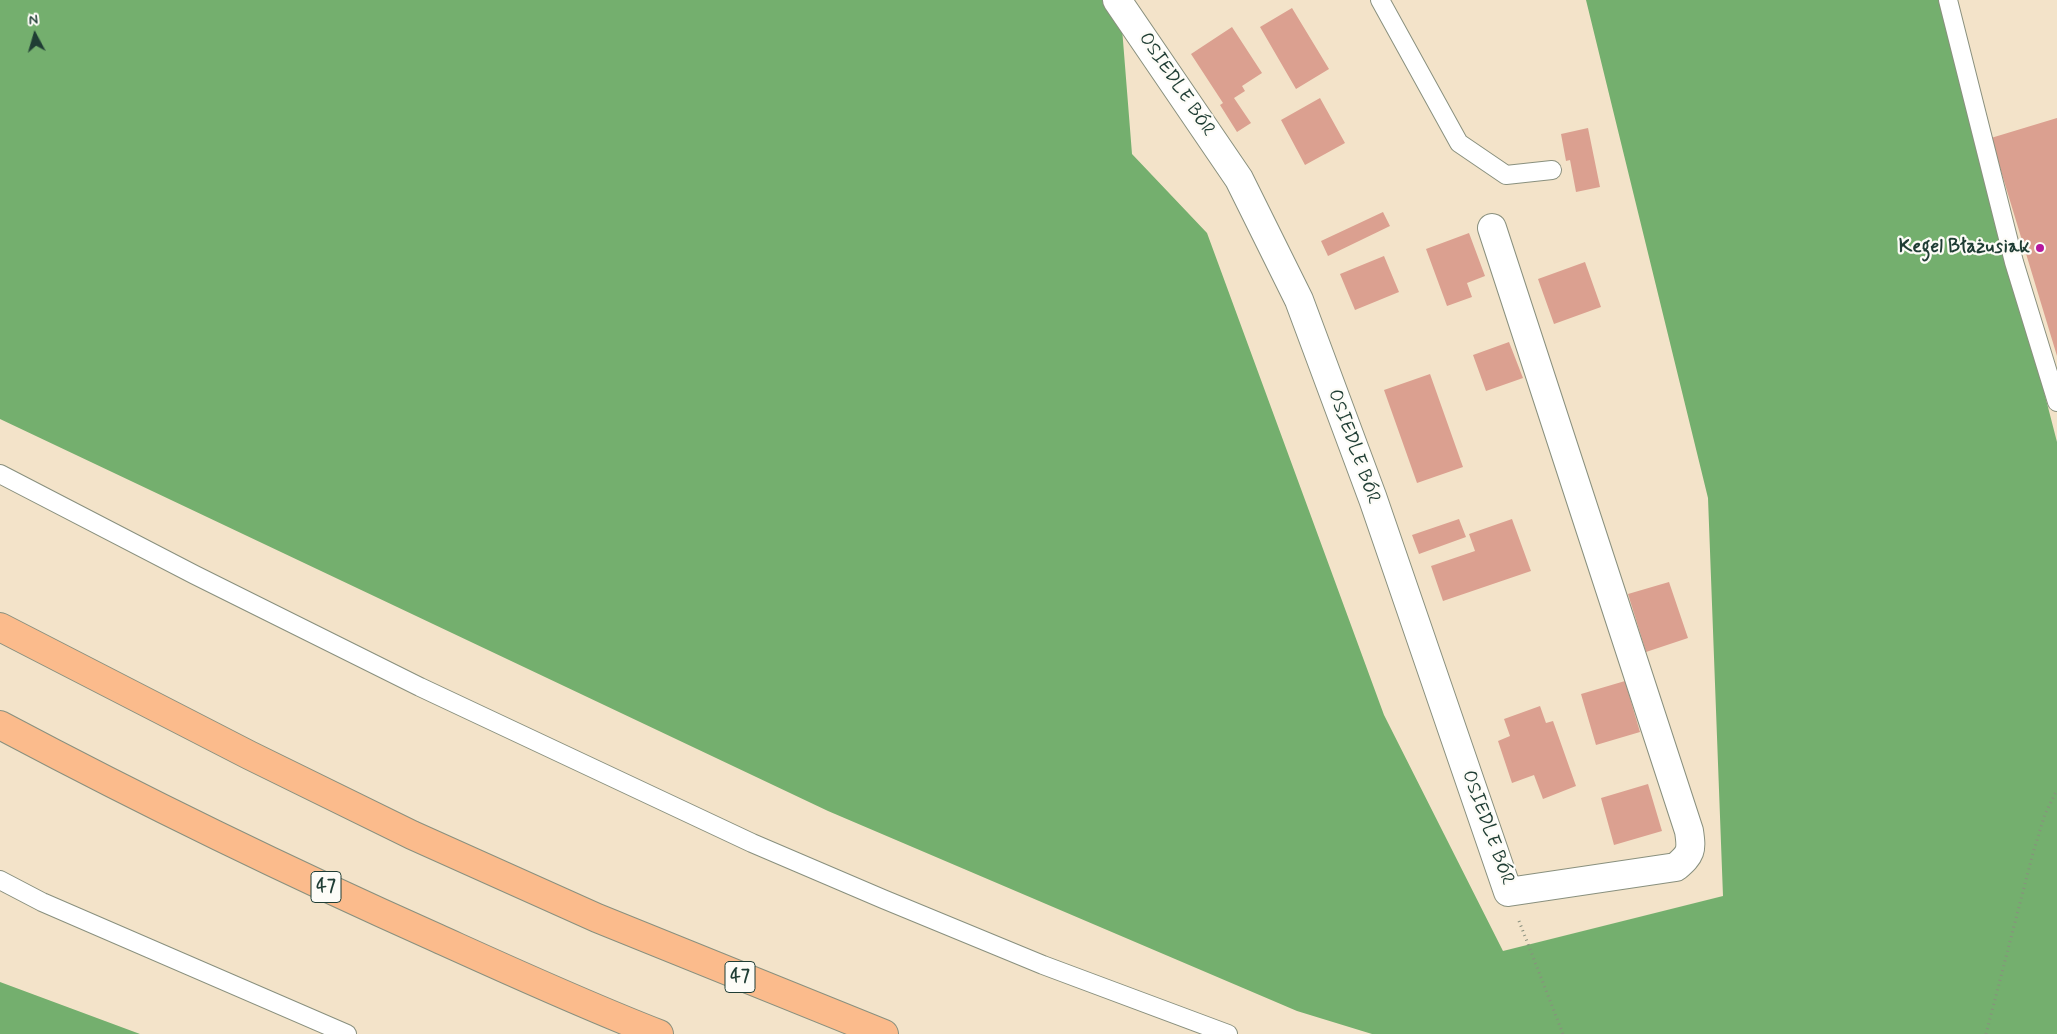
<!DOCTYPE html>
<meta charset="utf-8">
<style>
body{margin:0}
#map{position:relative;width:2057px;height:1034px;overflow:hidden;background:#f3e3c9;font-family:Mynerve,sans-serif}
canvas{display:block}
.north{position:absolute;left:10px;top:10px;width:50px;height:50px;-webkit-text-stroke:4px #fdfcf7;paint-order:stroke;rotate:354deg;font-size:14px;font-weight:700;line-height:20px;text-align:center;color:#1f3d34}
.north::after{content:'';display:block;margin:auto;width:18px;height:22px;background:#1f3d34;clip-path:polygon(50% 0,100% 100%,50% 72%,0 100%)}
</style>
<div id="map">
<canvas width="2057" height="1034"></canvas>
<div class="north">N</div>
</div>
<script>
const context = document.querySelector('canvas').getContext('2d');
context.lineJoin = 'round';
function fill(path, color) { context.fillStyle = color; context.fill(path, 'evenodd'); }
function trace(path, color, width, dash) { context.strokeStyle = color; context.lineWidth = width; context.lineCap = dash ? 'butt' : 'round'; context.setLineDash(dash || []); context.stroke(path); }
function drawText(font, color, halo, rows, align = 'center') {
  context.font = font + ' Mynerve,sans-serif'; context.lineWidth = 4.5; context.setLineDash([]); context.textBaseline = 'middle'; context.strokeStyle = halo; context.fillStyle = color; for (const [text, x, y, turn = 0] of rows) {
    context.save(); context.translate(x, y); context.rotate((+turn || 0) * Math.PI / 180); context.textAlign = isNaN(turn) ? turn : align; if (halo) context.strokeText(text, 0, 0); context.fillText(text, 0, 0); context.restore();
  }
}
const forest = new Path2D(`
 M 0,0 L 1102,0 L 1122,28 L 1132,154 L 1207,233 L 1384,715 L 1503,951 L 1723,896 L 1708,498 L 1586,0 L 1943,0 L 2057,442 L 2057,1034 L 1372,1034 L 1297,1011 L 828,811 L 0,419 Z
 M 0,982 L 140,1034 L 0,1034 Z`);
const building = new Path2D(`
 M 1292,8 L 1329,69 L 1296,89 L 1260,27 Z
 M 1232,27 L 1262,73 L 1242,86 L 1245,91 L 1234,98 L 1251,123 L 1237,132 L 1220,105 L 1223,103 L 1191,54 Z
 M 1320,98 L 1345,143 L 1305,165 L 1281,120 Z
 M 2057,118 L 2057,356 L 1991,138 Z
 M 1588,128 L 1600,187 L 1576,192 L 1570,160 L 1566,161 L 1561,134 Z
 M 1383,212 L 1390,226 L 1328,256 L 1321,241 Z
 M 1469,233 L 1485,276 L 1467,283 L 1472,297 L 1447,306 L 1426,249 Z
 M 1384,256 L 1399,292 L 1355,310 L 1340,274 Z
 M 1585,262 L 1601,307 L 1554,324 L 1538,279 Z
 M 1509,342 L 1523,378 L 1486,391 L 1473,355 Z
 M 1430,374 L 1463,467 L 1417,483 L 1384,390 Z
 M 1459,519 L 1466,537 L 1419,554 L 1412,535 Z
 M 1512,519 L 1531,571 L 1443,601 L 1431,566 L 1475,551 L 1469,534 Z
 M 1669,582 L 1688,638 L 1646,652 L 1628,594 Z
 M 1625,681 L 1640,732 L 1596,745 L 1581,694 Z
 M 1540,706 L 1546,723 L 1553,721 L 1576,786 L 1543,799 L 1534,775 L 1512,783 L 1498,741 L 1510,736 L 1504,719 Z
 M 1648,784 L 1662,831 L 1614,845 L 1601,798 Z`);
const path = new Path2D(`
 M 1519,921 L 1563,1034
 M 1986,1034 L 2033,853 L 2045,814 L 2057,790`);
const lane = new Path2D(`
 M 1380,0 L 1459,143 L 1506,175 L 1552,170
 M 1948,0 L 2014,262 L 2057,402
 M 0,474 L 195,575 L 420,687 L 752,843 L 883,899 L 1043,965 L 1228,1034
 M 0,880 L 42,902 L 347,1034`);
const street = new Path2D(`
 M 1117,0 L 1239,179 L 1299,300 L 1373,499 L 1508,892 L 1676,867 C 1691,854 1692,851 1689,831 L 1492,228`);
const primary = new Path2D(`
 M 0,627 L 249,755 L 412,835 L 597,918 L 884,1034
 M 0,725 C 143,801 289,872 437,938 C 510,971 584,1005 659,1034`);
const markers = [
 [2040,248,5,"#b5179e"]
];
const shields = [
 [326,887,30],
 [740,977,30]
];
const shieldNames = [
 ["47",326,887],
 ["47",740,977]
];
const streetNames = [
 ["OSIEDLE BÓR",1176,85,56],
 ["OSIEDLE BÓR",1353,447,70],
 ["OSIEDLE BÓR",1487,828,70]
];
const poiNames = [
 ["Kegel Błażusiak",2030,248]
];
fill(forest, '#74af6e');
fill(building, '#dba090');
trace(lane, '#89907e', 20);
trace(street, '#89907e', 30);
trace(primary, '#89907e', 30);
trace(path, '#89907e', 3, [1, 4]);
trace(lane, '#fff', 18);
trace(street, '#fff', 28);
trace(primary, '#fbbb8c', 28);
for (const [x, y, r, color] of markers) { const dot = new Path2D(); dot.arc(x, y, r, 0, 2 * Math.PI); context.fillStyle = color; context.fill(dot); trace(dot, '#fdfcf7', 2); }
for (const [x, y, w] of shields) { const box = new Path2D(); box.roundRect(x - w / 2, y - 15.5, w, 31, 4); context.fillStyle = '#fdfcf7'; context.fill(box); trace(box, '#1f3d34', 1); }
drawText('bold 18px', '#1f3d34', null, shieldNames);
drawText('19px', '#1f3d34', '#fdfcf7', streetNames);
drawText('bold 19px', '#1f3d34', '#fdfcf7', poiNames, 'right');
</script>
